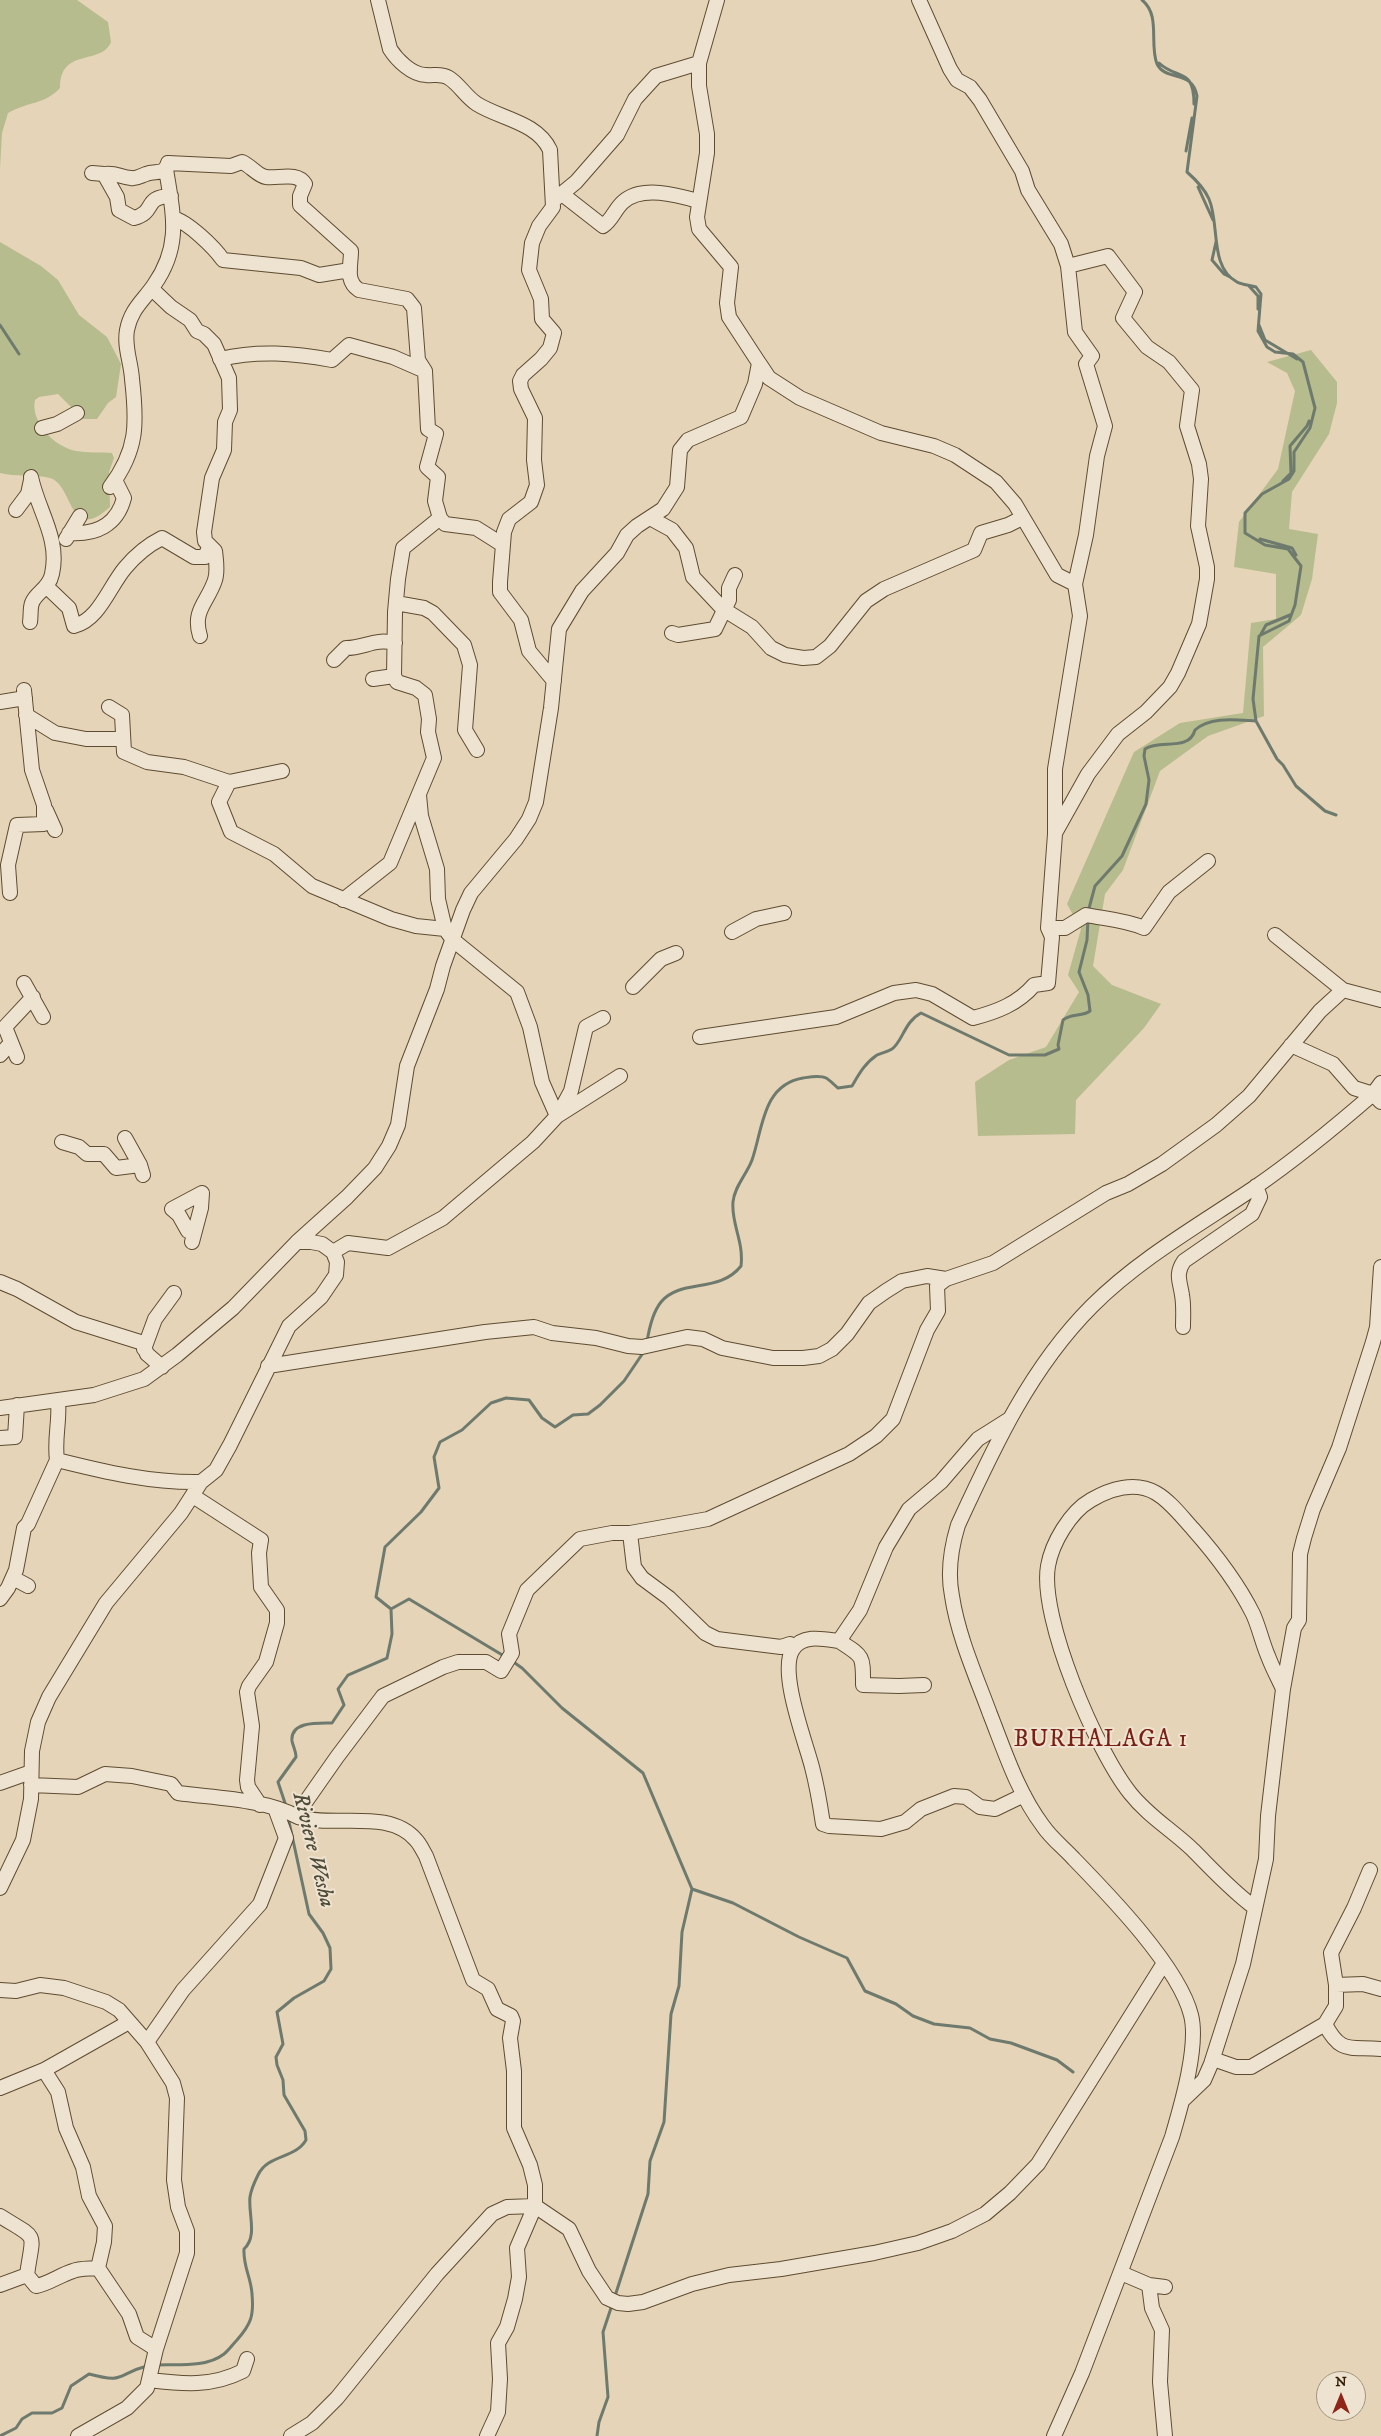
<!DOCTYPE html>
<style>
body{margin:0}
#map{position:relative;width:1381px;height:2436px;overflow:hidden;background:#e5d4b7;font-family:"IM FELL DW Pica",serif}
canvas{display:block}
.north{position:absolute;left:1316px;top:2371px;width:50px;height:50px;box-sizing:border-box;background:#eee3d0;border:1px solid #a2947f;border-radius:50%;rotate:0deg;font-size:14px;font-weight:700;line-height:20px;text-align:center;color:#311e05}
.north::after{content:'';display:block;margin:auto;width:18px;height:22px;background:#8f2418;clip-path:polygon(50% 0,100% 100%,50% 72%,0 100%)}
</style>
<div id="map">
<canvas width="1381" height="2436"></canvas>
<div class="north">N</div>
</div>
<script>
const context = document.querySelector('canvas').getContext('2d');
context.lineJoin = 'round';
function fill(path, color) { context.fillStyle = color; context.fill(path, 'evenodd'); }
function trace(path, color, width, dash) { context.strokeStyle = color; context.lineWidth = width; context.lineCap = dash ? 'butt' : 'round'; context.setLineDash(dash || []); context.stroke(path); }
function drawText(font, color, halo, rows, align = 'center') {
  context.font = font + ' "IM FELL DW Pica",serif'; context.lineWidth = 4; context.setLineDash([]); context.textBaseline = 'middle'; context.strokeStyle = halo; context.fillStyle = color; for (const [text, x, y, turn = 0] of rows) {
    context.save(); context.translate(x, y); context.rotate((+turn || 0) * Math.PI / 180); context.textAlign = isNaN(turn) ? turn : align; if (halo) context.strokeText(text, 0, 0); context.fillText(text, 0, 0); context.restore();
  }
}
const green = new Path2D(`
 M 0,0 L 77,0 L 108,22 L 111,42 C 101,66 60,47 60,88 C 44,105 29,101 8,113 L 2,133 L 0,168 Z
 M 0,242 L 41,266 L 58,280 L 79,315 L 107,337 L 121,364 L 116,397 L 108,403 L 97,419 L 83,419 L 58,394 L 39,397 L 35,400 C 30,421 54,447 76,451 C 87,453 100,452 112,453 L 114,458 L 109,472 L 110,507 C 68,545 74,485 50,478 C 34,474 16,477 0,473 Z
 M 1311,350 L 1337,382 L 1337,403 L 1329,434 L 1292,492 L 1289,529 L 1318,534 L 1312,579 L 1301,615 L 1263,647 L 1264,716 L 1208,736 L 1160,771 L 1123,870 L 1105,894 L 1093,966 L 1112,985 L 1161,1004 L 1144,1028 L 1076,1100 L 1075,1134 L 978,1136 L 975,1082 L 1009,1060 L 1046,1047 L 1079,992 L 1068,975 L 1081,929 L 1067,904 L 1134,752 L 1180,723 L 1243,713 L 1251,623 L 1276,619 L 1276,574 L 1234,567 L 1239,522 L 1278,469 L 1295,391 L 1287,373 L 1267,362 Z`);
const stream = new Path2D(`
 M 1142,0 C 1161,15 1149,44 1157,64 C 1166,82 1192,69 1197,96 L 1187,172 C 1195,179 1205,190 1209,199 C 1220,224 1209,267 1237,282 C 1242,285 1250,285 1256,287 L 1261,294 L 1258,331 L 1267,347 L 1275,352 L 1293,354 L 1303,362 L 1315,408 L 1310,428 L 1294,452 L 1294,471 L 1289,479 L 1262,494 L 1245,513 L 1245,533 L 1265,545 L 1288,549 L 1301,566 L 1295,605 L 1289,621 L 1259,636 L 1253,699 L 1256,721 L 1277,759 L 1283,765 L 1296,786 L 1325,811 L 1336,815
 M 1159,63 C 1177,80 1194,67 1194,104
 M 1186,151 L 1192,118
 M 1198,187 L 1213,220
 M 1216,242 L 1212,260 L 1224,274 L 1230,277
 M 1249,286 L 1258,296 L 1258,309
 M 0,325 L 19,354
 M 1259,325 L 1265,340 L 1297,359
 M 1283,481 L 1291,473 L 1290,446 L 1307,426 L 1309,421
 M 1260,539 L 1292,548 L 1296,555
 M 1261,634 L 1266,625 L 1290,615
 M 1088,912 L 1095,886 L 1122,856 L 1146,804 L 1149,780 L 1144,756 L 1145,749 C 1160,739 1189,752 1195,730 C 1210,716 1237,720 1256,721
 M 647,1342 C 649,1329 653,1312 661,1302 C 681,1278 719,1294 741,1266 C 744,1241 731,1224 733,1202 C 734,1187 747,1174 752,1160 C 763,1129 762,1085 803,1078 C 810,1077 820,1075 826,1078 C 830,1080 834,1085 838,1088 L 852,1086 C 859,1074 865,1063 877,1055 C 881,1053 887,1052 892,1049 C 903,1041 904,1022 921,1013 L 1009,1055 L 1045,1055 L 1059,1049 L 1058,1045 L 1063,1020 C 1072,1013 1082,1017 1090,1011 L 1088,995 L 1079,972 L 1087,940 L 1088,918
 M 391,1609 L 409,1599 L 504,1656
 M 512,1661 L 522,1668 L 562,1708 L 643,1773 L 692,1889 L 682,1932 L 679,1986 L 671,2014 L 664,2122 L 650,2161 L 648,2194 L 615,2296
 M 286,1806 L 278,1782 L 296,1757 C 296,1751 293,1746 292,1741 C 290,1721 319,1723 332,1723 L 344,1705 L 338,1689 L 348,1675 L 387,1658 L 392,1634 L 391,1609 L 376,1597 L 385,1547 L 421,1512 L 439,1488 L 434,1457 L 440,1442 L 462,1430 L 491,1403 L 506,1398 L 529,1400 L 542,1418 L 555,1427 L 573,1415 L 588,1414 L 600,1405 L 624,1381 L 645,1350
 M 692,1889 L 733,1903 L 799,1937 L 847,1958 L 865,1991 L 896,2004 L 913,2016 L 934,2024 L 970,2028 L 990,2039 L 1011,2043 L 1057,2060 L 1073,2072
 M 156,2365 C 177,2364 206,2368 224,2354 C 229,2350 233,2344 237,2340 C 251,2324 254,2316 252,2294 C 251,2277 243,2267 244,2249 C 258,2236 248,2214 250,2197 C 251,2190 255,2181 258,2175 C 268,2154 295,2159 306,2140 L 305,2131 L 284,2095 L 283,2080 L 277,2065 L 276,2057 L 283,2044 L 277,2012 L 294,1998 L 324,1981 L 331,1969 L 330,1948 L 323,1933 L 309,1914 L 288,1817
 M 0,2436 L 16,2428 L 22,2419 L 32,2413 L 52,2413 L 62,2408 L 71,2386 L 89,2374 C 126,2384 116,2374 147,2366
 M 597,2436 L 599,2422 L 608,2397 L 603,2332 L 612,2305`);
const minor = new Path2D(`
 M 378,0 L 390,49 C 397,60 412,75 426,75 C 434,76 441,73 449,78 C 459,84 466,97 477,104 C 501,119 537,122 550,150 L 553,207 L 539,226 L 532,243 L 529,270 L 541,299 L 542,319 L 554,333 L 550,348 L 541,359 L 523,375 L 520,381 L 521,389 L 535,418 L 534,460 L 537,485 L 531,502 L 509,519 L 504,532 L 500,582 L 500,592 L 521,620 L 529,651 L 554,681
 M 919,0 L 950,69 L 957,80 L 970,87 L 980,100 L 1022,171 L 1028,190 L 1061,244 L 1068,266 L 1075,332 L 1092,356 L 1086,364 L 1105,426 L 1097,456 L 1086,535 L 1075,584 L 1080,616 L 1055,769 L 1055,834 L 1048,928
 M 92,173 L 104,174 L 117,197 L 119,210 L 134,218 C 157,212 142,197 171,196
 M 104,174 C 115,172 120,177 131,178 C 137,179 140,176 146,174 C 156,170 164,176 168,163 L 231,166 L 242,162 C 251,166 258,176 266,177 C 278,179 297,171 305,184 L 300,196 L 300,205 L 351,251 C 351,266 345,281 359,290 L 407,299 L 414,308 L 418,360 L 425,371 L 428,429 L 436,434 L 427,467 L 438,477 L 435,501 L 440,518 L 445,524 L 476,528 L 503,545
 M 562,194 L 603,226 C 612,220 615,209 623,202 C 642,185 677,195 698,201
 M 554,200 L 576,182 L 617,135 L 635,99 L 656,76 L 699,63
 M 173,218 C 188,222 214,247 223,260 L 301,268 L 319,275 L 350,270
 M 152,289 L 171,307 L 190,320 L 197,331 L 204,334 L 214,344 L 229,378 L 230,410 L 225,422 L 224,450 L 212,478 L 204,532 L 205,541 L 215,551 C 216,560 218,571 215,580 C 208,602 192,610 200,636
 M 220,359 C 258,350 294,353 332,360 L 349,345 L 393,357 L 425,371
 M 759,363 L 769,378 L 800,398 L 881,433 L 934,446 L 955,455 L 996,482 L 1015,504 L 1057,575 L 1075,584
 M 42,428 L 57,424 L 77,413
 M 110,487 C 138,450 137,423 132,379 C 131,362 124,347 127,330 C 131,309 143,301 154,285 C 182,245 173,214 166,169
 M 16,510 L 28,494 L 31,480
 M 650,518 L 672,530 L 686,548 L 693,577 L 723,609 L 752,627 L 771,648 L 785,655 L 803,658 L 816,657 L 830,646 L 866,601 L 884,589 L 974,550 L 981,533 L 1008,525 L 1022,518
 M 69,533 C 96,535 117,525 124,498 L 115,480
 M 66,539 L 80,516
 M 47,587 L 69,608 L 74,626 C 99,620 109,587 125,568 C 135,556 148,545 162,538 L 194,557 L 205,557 L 209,547
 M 396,603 L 424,608 L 433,613 L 464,645 L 470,665 L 465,730 L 477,750
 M 30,622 C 31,616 30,608 32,603 C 36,592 49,589 52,574 C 60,538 38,511 31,477
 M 672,633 L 678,635 L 715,629 L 729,600 L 729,588 L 735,575
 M 334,660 L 346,648 C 365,648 374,638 395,643
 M 373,679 L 394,676
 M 0,702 L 25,698
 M 109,707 L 122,715 L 124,752 L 147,762 L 184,767 L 229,782
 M 26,715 L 55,733 L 86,739 L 123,739
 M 282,771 L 229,782 L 219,802 L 231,832 L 274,854 L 312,886 L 391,919 L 416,926 L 445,929
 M 419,795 L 421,816 L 437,869 L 438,899 L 445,929 L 453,940 L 517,992 L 530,1027 L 542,1082 L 557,1116
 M 46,810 L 55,830
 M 1055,833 L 1088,774 L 1118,734 L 1146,712 L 1170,687 L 1178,673 L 1199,624 L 1207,579 L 1207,567 L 1198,526 L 1201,479 L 1199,464 L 1187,426 L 1192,390 L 1169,362 L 1147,347 L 1123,318 L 1135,292 L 1108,256 L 1068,266
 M 10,893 L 8,865 L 17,825 L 44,824 L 44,805 L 32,770 L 24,690
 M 343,900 L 390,863 L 434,758 L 428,732 L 429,719 L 425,695 L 416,688 L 397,682 L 394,676 L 395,612 L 398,579 L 403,548 L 440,518
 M 732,932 L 756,919 L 784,913
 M 1275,935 L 1343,990 L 1381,1000
 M 24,983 L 43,1017
 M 633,987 L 661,959 L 676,953
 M 700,1037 L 836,1017 L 894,993 L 916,990 L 932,994 L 973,1018 C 996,1012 1018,1004 1034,985 L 1048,983 L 1052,937 L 1048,928 L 1065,928 L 1086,915 C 1106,919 1125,920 1144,928 L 1169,892 L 1208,861
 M 1291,1045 L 1333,1064 L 1354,1088 L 1373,1094 L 1381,1102
 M 0,1055 L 10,1044
 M 17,1057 L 5,1027 L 33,997
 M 558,1115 L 571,1091 L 586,1027 L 603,1018
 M 125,1138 L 140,1165 L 143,1175
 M 62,1142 L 79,1147 L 87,1154 L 104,1154 L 116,1168 L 140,1165
 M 192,1242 L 201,1208 L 202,1193 L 172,1209 L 179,1215 L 188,1231 L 194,1233
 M 333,1252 L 348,1243 L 388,1248 L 443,1218 L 533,1142 L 557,1116 L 620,1076
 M 0,1282 L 17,1289 L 76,1322 L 140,1342 L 143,1344 L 147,1354 L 162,1367
 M 1183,1327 C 1183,1317 1184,1306 1182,1295 C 1180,1281 1175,1274 1184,1261 L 1252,1214 L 1260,1197 L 1256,1186
 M 144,1349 L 155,1319 L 174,1293
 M 268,1366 L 485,1332 L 534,1327 L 552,1333 L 596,1338 L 628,1346 L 642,1347 L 687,1337 L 703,1339 L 722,1348 L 773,1358 L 803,1358 L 819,1356 L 832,1349 L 847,1334 L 869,1303 L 886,1291 L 902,1281 L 927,1276 L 946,1279 L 993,1263 L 1106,1193 L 1128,1184 L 1162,1164 L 1216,1125 L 1249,1096 L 1320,1011 L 1343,990
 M 58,1401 C 60,1421 54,1439 57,1460 C 105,1472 151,1483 201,1482
 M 0,1408 L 94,1395 L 144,1379 L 177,1355 L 233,1308 L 297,1242 L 347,1197 L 375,1168 L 389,1146 L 398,1125 L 407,1066 L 437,989 L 443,966 L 463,910 L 471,893 L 516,839 L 529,819 L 536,802 L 551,708 L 559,629 L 582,591 L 617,553 L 627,535 L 637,526 L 663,509 L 677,487 L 680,450 L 688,440 L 741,417 L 755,384 L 759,363 L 729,317 L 727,303 L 731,267 L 699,229 L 697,217 L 707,153 L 707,134 L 699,86 L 699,63 L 717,0
 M 1008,1420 L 978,1439 L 941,1482 L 909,1509 L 886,1547 L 860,1610 L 839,1641 C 824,1639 803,1634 793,1649 C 778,1671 806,1743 812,1767 C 817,1786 820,1804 823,1824 L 829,1826 L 881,1829 L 905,1822 L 921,1809 L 954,1796 L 966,1797 L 980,1807 L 995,1809 L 1024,1795
 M 0,1438 L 15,1437 L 17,1405
 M 193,1496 L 261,1540 L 259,1553 L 261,1587 L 277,1610 L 277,1623 L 266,1662 L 249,1686 L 247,1692 L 252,1726 L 247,1780 L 248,1787 L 260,1805
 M 630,1533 L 634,1567 L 642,1578 L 669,1598 L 705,1633 L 717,1639 L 781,1647 L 790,1644 L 794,1648
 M 13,1578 L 28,1586
 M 0,1599 L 8,1588 L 16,1570 L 24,1528 L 28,1524 L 57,1460
 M 839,1641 C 864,1657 863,1655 863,1685 L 899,1686 L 924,1685
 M 0,1783 L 31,1772
 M 31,1785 L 78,1787 L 105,1774 L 132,1776 L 171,1784 L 178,1793 C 214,1798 266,1799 298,1817
 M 1370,1870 L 1354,1908 L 1331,1953 L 1336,1985 L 1363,1984 L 1381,1989
 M 0,1888 L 23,1840 L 31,1799 L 32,1751 L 38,1722 L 49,1697 L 106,1603 L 181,1513 L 201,1482 L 216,1470 L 230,1445 L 289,1326 L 321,1297 L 336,1275 L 337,1262 L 333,1252 L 322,1244 L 311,1242 L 297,1242
 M 1254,1907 C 1231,1890 1213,1870 1193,1850 C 1172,1830 1148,1816 1130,1793 C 1097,1752 1039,1618 1048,1566 C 1052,1543 1070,1512 1091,1500 C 1110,1489 1135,1481 1156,1493 C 1170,1501 1182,1517 1193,1529 C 1217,1556 1237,1582 1253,1614 C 1259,1627 1262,1642 1268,1656 C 1272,1667 1278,1678 1283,1689
 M 1336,1985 L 1336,2006 L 1325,2024 C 1341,2055 1350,2046 1381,2049
 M 0,1990 L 16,1991 L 40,1985 L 64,1988 L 106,2002 L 119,2010 L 147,2042 L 173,2083 L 177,2098 L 174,2180 L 178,2207 L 187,2231 L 187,2253 L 156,2349 L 147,2388 L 127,2408 L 78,2436
 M 147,2042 L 183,1990 L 260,1904 L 286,1838 L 275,1808
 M 1213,2059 L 1236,2067 L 1251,2067 L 1325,2024
 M 0,2088 L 44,2070 L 129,2022
 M 1182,2101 L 1204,2080 L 1211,2064 L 1243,1964 L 1266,1859 L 1268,1816 L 1276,1747 L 1283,1689 L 1294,1628 L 1299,1620 L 1300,1554 L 1304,1538 L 1313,1509 L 1339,1448 L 1373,1342 L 1377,1327 L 1381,1267
 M 0,2216 C 40,2241 33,2230 27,2275
 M 98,2268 L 129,2314 L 137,2337 L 156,2349
 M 1121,2273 L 1149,2285 L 1165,2287
 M 0,2285 L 27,2275 L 36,2286 C 48,2284 60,2275 73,2271 C 80,2268 90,2269 98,2268 L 104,2242 L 105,2226 L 89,2196 L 83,2167 L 66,2128 L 58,2092 L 44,2070
 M 1149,2285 L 1152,2308 L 1162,2330 L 1160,2382 L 1165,2436
 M 149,2380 C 183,2384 212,2387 243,2371 L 247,2359
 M 291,2436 L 312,2423 L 337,2398 L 437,2274 L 492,2214 L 507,2207 L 535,2206 L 569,2229 L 589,2271 L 607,2298 L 618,2303 L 628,2304 L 643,2302 L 692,2284 L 729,2275 L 781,2269 L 874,2253 L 918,2243 L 952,2231 L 985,2214 L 1010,2193 L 1038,2164 L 1164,1963
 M 487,2436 L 498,2412 L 500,2379 L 498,2343 L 507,2327 L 515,2299 L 519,2277 L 517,2248 L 535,2206 L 535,2185 L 530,2165 L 514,2128 L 514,2071 L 510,2038 L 513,2021 L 511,2016 L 497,2009 L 488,1989 L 473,1980 L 426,1856 C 423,1851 420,1844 416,1840 C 389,1808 334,1828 298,1817 L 302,1807 L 337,1757 L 383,1696 L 443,1667 L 458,1662 L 486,1662 L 501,1671 L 512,1653 L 509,1634 L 527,1590 L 580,1539 L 612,1533 L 630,1533 L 708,1519 L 849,1454 L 876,1436 L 893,1419 L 927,1330 L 938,1311 L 937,1286 L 946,1279
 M 1054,2436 L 1082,2373 L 1172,2137 C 1181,2106 1199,2046 1191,2015 C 1179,1967 1109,1895 1074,1859 C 1064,1848 1051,1838 1043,1826 C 1018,1793 1005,1752 990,1714 C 976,1676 958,1636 952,1596 C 947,1571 951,1548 958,1525 C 994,1447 1030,1368 1092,1306 C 1139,1259 1199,1225 1254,1188 C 1296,1159 1335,1127 1373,1094 L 1381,1083`);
const waterNames = [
 ["Riviere Wesha",312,1850,76]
];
const quarterNames = [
 ["BURHALAGA 1",1101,1741]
];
fill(green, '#b6bc8d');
trace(stream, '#6e7a6d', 3);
trace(minor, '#5e4c32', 16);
trace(minor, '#eee3d0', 14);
drawText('italic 22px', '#4f4c39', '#eee3d0', waterNames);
context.letterSpacing = '1px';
drawText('24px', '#7a1f14', '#eee3d0', quarterNames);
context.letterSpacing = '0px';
</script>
